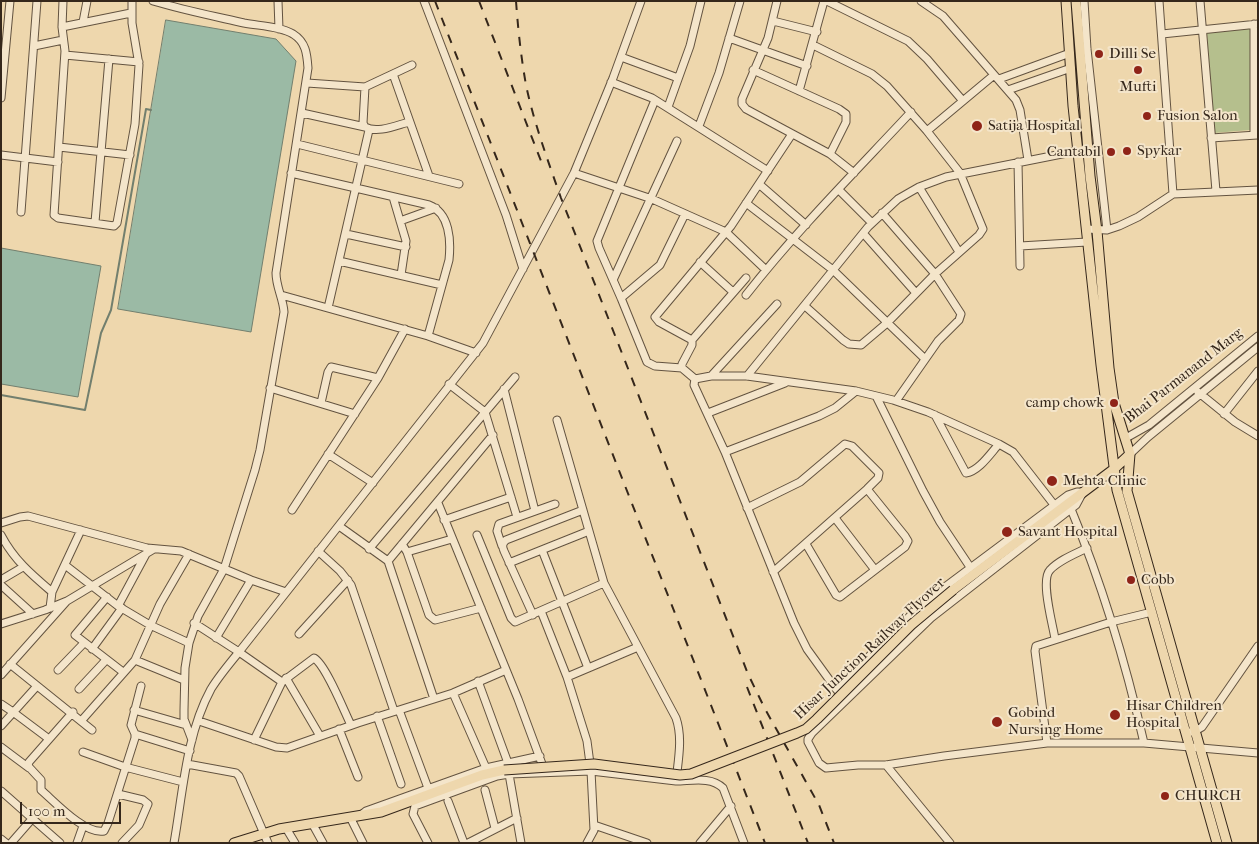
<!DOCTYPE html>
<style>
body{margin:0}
#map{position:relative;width:1259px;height:844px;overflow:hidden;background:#eed7ad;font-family:"IM FELL French Canon",serif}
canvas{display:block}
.frame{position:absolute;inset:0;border:2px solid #35271b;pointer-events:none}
.scale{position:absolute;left:20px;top:802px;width:101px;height:22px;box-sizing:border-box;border:2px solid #35271b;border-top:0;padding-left:6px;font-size:15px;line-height:18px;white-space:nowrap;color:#35271b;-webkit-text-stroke:4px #f4e5ca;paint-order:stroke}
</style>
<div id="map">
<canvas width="1259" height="844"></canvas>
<div class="frame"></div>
<div class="scale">100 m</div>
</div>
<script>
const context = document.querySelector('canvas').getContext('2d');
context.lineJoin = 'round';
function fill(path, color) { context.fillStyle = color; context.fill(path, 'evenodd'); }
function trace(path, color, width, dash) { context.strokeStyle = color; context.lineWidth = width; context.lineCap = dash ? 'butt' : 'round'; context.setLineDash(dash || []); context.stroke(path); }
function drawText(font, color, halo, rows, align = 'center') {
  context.font = font + ' "IM FELL French Canon",serif'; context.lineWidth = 4; context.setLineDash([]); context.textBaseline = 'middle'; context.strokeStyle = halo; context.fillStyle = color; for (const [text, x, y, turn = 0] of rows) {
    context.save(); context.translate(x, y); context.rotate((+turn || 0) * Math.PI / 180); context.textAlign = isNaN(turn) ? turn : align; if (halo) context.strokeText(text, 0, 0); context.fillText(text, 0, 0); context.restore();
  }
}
const green = new Path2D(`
 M 1250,28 L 1250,130 L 1214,133 L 1207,33 Z`);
const water = new Path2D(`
 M 166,20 L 276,39 L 296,61 L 251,332 L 118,309 Z
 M 1,248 L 101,266 L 78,397 L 1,384 Z`);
const stream = new Path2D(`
 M 1,395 L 85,410 L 101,333 L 111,310 L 146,109 L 151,110`);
const minor = new Path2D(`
 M 63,1 L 62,27 L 65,51 L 54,215 L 58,218 L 114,226 L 117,223 L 135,124 L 139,65 L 132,23 L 132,1
 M 153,1 C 183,10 213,16 244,23 C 259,26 279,26 293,34 C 306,42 307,54 308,68 L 276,273 C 276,287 283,298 284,312 L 260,450 L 255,470 L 224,569 L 198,616 L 189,643 L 185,668 L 184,710 L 184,719 L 192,740
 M 278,1 L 279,29
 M 424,1 L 506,215 L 523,269
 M 777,1 L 768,38 L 742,99 L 742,104 L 746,109 L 830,154 L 854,173
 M 827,1 L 908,41 L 927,59 L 963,101
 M 921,1 L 943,16 L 1016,100 L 1020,110 L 1028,160
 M 1084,1 L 1087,49 L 1107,230
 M 1159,1 L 1173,194
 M 1200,1 L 1216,191
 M 773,21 L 817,32
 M 83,22 L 87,1
 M 1254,24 L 1254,135
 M 62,27 L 131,13
 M 1162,34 L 1258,24
 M 729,38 L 807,66
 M 34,46 L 63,40
 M 65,55 L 139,62
 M 621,57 L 678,78
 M 753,70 L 839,109 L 846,114 L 846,122 L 830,154
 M 393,74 L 429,176
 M 999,79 L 1070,53
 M 611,82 L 652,98 L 768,171
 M 307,83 L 365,87 L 412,65
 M 365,87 L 363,123 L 365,127 C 377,134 397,125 409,122
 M 1008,90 L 1071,68
 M 799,91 L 824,1
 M 1,98 L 10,1
 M 655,100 L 597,241 L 599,248 L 621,298 L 647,362 L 655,366 L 682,368
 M 668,107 L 690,46 L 701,1
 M 302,113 L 365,127
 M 699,126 L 719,73 L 740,1
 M 927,131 L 994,75
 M 1211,138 L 1257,135
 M 297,144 L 459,184
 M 59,147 L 130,155
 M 1,155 L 58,162
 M 1018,162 L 1020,266
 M 291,173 L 429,205 C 450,213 451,241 449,260 L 428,336
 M 574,173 L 652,199 L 726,232 L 766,270
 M 759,184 L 806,225
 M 919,187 L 959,252
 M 839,190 L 872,223
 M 393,197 L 406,241 L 401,275
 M 746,203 L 833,270 L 925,359
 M 21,212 L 37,1
 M 882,213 L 935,274 L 961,314 L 959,320 L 938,341 L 896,401
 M 400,221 L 436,208
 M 95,222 L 109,59
 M 1086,229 L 1107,230 L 1119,226 L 1138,217 L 1173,194 L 1258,190
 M 863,233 L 916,293
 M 346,234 L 406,247
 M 1020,246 L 1087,242
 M 339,261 L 442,285
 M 700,262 L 733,292
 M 613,280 L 677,141
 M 281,295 L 428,336 L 476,353
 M 746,295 C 797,230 855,172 911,112
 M 621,298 L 660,265 L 685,214
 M 805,306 L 843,340 L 849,344 L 861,345 L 887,323 L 935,274 L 979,235 L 983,229 L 960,173 L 927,131 L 887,86 L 872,74 L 813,45
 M 328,308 L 369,130
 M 692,340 L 746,278
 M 711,376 L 777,304
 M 747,376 L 868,227 L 898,199 L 919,187 L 946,177 L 1087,149
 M 695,379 L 682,368 L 682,364 L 692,345 L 692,340 L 659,322 L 655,317 L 731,226 L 792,134
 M 449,384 L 485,412 L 517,517
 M 270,388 L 355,414
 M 504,389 L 535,511
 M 1198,392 L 1235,422 L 1258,436
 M 876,396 L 923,491 L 940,522 L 970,567
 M 321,403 L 328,372 L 331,367 L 378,378
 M 708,413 L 785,383
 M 1224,414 L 1258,371
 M 935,415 L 966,473 C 979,471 990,454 999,444
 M 557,420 L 604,583 L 676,718 C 683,738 678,761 676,781 C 691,781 711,776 723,788 L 744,843
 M 1126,438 L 1149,425 L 1258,336
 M 725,452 L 819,416 L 835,408 L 856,391
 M 328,454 L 373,483
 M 1130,454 L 1148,437 L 1258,347
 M 438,503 L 518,699 L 545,772
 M 747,508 L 800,482 L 845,444 L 852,446 L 879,473 L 878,478 L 867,489 L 773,572
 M 1071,509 C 1102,584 1126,664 1144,743
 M 292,510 L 378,378 L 405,329
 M 835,518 L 875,570
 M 444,520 L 511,497
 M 1,523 L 20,517 L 28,516 L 147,548 L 181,551 L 251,580 L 286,592
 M 339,526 L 388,561 L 434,699
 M 1,535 C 14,560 32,575 52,592 L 50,608
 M 477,535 L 511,618 L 515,622 L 604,583
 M 402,544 L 407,552 L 429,615 L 435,620 L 481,608
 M 806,544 L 836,595 L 840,597 L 905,547 L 908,541 L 905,536 L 867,489
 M 502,546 L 497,531 L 499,524 L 555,504
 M 369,549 L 515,377
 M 542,550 L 588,668
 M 318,551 L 340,571 L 351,585 L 394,711
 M 407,552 L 452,539
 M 388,561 L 493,435
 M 509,563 L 589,531
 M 65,565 L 118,606 L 150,625 L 189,643
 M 1,580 L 23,567
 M 1,585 L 33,614
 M 52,592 L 81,530
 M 107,597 L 75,635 L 123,672
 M 118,606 L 146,554
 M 541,611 L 567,677 L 587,741 L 591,771 L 594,830 L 587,843
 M 533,615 L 504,551 C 502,546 502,544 506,540 L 583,510
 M 194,623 L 239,652 L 282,682
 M 1,624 L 45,610 L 67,601 L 154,549
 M 299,634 L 348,580
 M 216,638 L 251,580
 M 1055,639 C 1053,625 1040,580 1050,570 C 1059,560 1075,554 1087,548
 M 92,649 L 122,608
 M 135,660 L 184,680
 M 10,664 L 92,730
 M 58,670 L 84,643
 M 1,675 L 66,602
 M 567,677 L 638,647
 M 286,678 L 320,736
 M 478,681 L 508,763
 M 79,689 L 106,660
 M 836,689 L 807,649 L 794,623 L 725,452 L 694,385 L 695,379 L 711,376 L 747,376 L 856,391 L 893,400 L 928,412 L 999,444 L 1013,452 L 1055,506
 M 453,693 L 486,768
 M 845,699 L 836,689 L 922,604 L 1068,495 L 1077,492 L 1083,492 L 1076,505 L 931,618 L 812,733 L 808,739 L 808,742 L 819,763 L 826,768 L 858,765 L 886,765 L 944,756 L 1047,743 L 1144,743 L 1258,753
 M 1,704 L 13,712 L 49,739
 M 134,710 L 186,725
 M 399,710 L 428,788
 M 73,712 L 29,762 L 28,766 L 41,780 L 41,790 C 54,801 85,835 104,831 L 108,823 L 135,738 L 135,734 L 131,725 L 141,686
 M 377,716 L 401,784
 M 82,720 L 135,660 L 160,604 L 189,554
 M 199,721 L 276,747 L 287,748 L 358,723 L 453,693 L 506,670
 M 1,726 L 37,686
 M 339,729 L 358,777
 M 1186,733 L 1195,731 L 1202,727 L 1258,646
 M 135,734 L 190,751
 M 254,740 L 282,682 L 314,658 C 326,665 344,711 351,725
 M 1047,743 L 1035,651 L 1036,646 L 1111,622 L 1152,612
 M 1,747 L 29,768
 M 83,752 L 125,767 L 183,782
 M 187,764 L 236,773 L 239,776 L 268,843
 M 886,765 L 950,843
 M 509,774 L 521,843
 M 485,790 L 495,828
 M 1,791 L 60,843
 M 118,794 L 143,800 L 148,804 L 139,825 L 122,843
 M 448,801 L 464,843
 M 361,815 L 366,811 L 486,768 L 540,756
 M 350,817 L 363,843
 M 312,823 L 323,843
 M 594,825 L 647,843
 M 286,828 L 295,843
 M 1,839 L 6,843
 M 11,843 L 32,819
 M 77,843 L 83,826
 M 174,843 C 183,792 186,735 211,689 C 219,676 229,664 239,652 L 483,343 L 574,173 L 613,78 L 641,1
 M 428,843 L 413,814 L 415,806 L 497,776 L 509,774 L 591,771 L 676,781
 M 468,843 L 517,818
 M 700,843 L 731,806`);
const major = new Path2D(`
 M 1066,1 L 1073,106 L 1101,365 L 1117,490 L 1217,843
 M 1076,1 L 1090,176 L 1097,231 L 1109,368 L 1114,403 L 1130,454 L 1127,491 L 1227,843
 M 953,590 L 1114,469 L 1130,454
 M 234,843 L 279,829 L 381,812 L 482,775 L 504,770`);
const rail = new Path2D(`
 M 435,1 L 765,843
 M 479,1 L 541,161
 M 516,1 C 518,29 521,57 526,85 C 534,123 548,161 561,198 L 748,674 L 765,709 L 819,805 L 834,843
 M 747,687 L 808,843`);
const majorBridge = new Path2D(`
 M 504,770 L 594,764 L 680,775 L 691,774 L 797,733 L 806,729 L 817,719 L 911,625 L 953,590`);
const markers = [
 [1099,54,5,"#8f2418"],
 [1138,70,5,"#8f2418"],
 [1147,116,5,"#8f2418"],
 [977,126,6,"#8f2418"],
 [1127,151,5,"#8f2418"],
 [1111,152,5,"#8f2418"],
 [1114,403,5,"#8f2418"],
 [1052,481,6,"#8f2418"],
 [1007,532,6,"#8f2418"],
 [1131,580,5,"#8f2418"],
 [1115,715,6,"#8f2418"],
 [997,722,6,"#8f2418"],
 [1165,796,5,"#8f2418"]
];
const poiNames = [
 ["Dilli Se",1109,54],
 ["Mufti",1138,87,"center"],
 ["Fusion Salon",1157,116],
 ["Satija Hospital",988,126],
 ["Spykar",1137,151],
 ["Cantabil",1101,152,"right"],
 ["camp chowk",1104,403,"right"],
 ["Mehta Clinic",1063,481],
 ["Savant Hospital",1018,532],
 ["Cobb",1141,580],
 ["Hisar Children",1126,706],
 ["Hospital",1126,723],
 ["Gobind",1008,713],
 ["Nursing Home",1008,730],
 ["CHURCH",1175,796]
];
const streetNames = [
 ["Bhai Parmanand Marg",1184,376,-38],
 ["Hisar Junction Railway Flyover",870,649,-43]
];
fill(green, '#b5bf8d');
fill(water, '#9bbaa5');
trace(water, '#727f6e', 1);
trace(stream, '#727f6e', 2);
trace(minor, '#635340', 9);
trace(major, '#35271b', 11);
trace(minor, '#f4e5ca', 7);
trace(major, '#eed7ad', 9);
trace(rail, '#35271b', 2, [9, 9]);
trace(majorBridge, '#35271b', 11, []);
trace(majorBridge, '#eed7ad', 9);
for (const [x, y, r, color] of markers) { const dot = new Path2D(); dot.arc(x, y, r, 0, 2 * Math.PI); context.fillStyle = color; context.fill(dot); trace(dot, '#f4e5ca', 2); }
drawText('15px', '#35271b', '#f4e5ca', poiNames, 'left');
drawText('15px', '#35271b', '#f4e5ca', streetNames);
</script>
